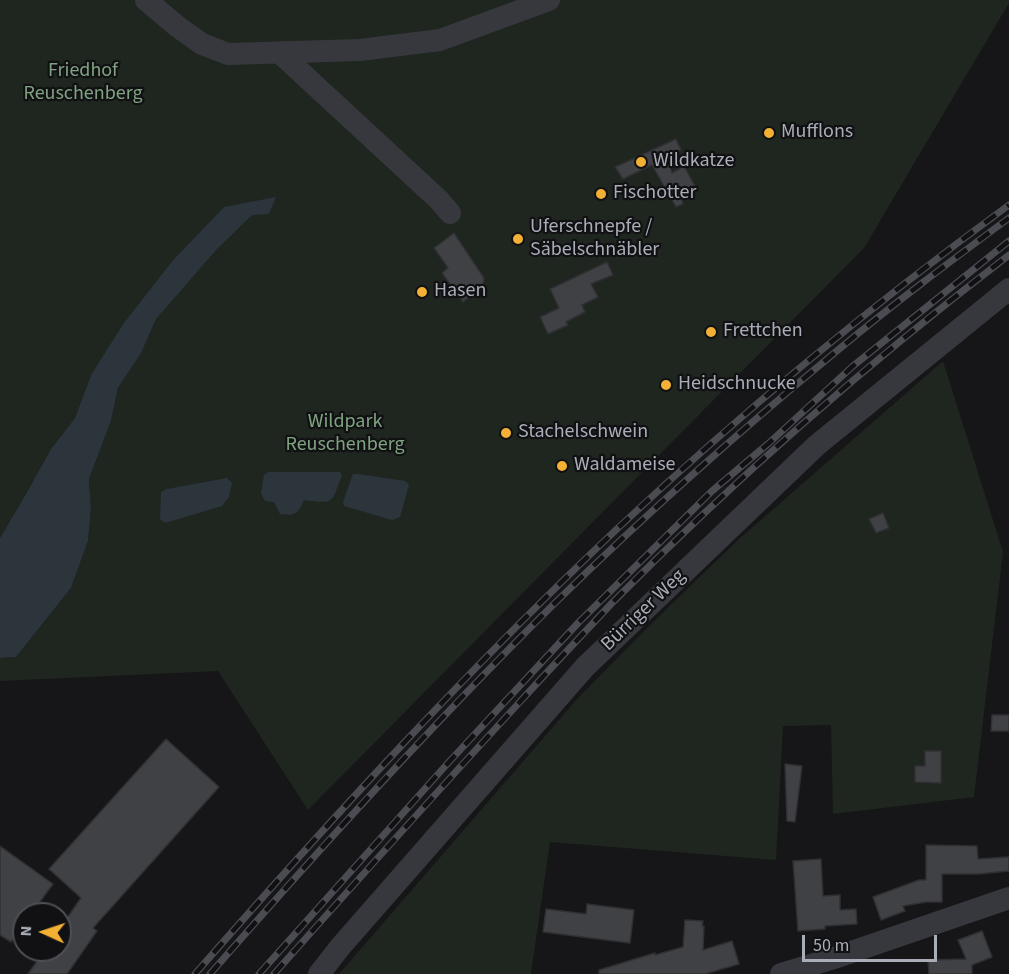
<!DOCTYPE html>
<meta charset="utf-8">
<style>
body{margin:0}
#map{position:relative;width:1009px;height:974px;overflow:hidden;background:#161618;font-family:"Source Sans 3",sans-serif}
canvas{display:block}
.north{position:absolute;left:12px;top:902px;width:60px;height:60px;box-sizing:border-box;background:#111113;border:2px solid #4d4f55;border-radius:50%;rotate:273deg;font-size:16px;font-weight:700;line-height:24px;text-align:center;color:#a8adb8}
.north::after{content:'';display:block;margin:auto;width:21px;height:27px;background:#f2b134;clip-path:polygon(50% 0,100% 100%,50% 72%,0 100%)}
.scale{position:absolute;left:802px;top:935px;width:135px;height:27px;box-sizing:border-box;border:3px solid #a8adb8;border-top:0;padding-left:8px;font-size:18px;line-height:21px;white-space:nowrap;color:#a8adb8;-webkit-text-stroke:4px #111113;paint-order:stroke}
</style>
<div id="map">
<canvas width="1009" height="974"></canvas>
<div class="north">N</div>
<div class="scale">50 m</div>
</div>
<script>
const context = document.querySelector('canvas').getContext('2d');
context.lineJoin = 'round';
function fill(path, color) { context.fillStyle = color; context.fill(path, 'evenodd'); }
function trace(path, color, width, dash) { context.strokeStyle = color; context.lineWidth = width; context.lineCap = dash ? 'butt' : 'round'; context.setLineDash(dash || []); context.stroke(path); }
function drawText(font, color, halo, rows, align = 'center') {
  context.font = font + ' "Source Sans 3",sans-serif'; context.lineWidth = 4.5; context.setLineDash([]); context.textBaseline = 'middle'; context.strokeStyle = halo; context.fillStyle = color; for (const [text, x, y, turn = 0] of rows) {
    context.save(); context.translate(x, y); context.rotate((+turn || 0) * Math.PI / 180); context.textAlign = isNaN(turn) ? turn : align; if (halo) context.strokeText(text, 0, 0); context.fillText(text, 0, 0); context.restore();
  }
}
const green = new Path2D(`
 M 0,0 L 1009,0 L 1009,3 L 864,248 L 308,810 L 218,671 L 0,681 L 0,658 L 16,657 L 71,588 L 88,541 L 91,509 L 89,479 L 111,421 L 118,388 L 129,371 L 156,319 L 224,207 L 174,259 L 91,375 L 75,418 L 51,449 L 27,492 L 0,538 Z
 M 943,361 L 1003,552 L 974,797 L 833,814 L 831,725 L 783,726 L 776,860 L 550,842 L 531,974 L 339,974 L 578,698 L 650,625 L 738,540 Z`);
const water = new Path2D(`
 M 276,197 L 269,214 L 252,215 L 216,250 L 156,319 L 141,353 L 118,388 L 111,421 L 89,479 L 91,509 L 88,541 L 71,588 L 16,657 L 0,658 L 0,538 L 27,492 L 51,449 L 75,418 L 91,375 L 124,323 L 174,259 L 224,207 Z
 M 268,472 L 340,472 L 342,475 C 331,504 335,504 304,500 C 298,514 295,516 280,514 L 274,502 L 265,501 L 261,493 L 264,475 Z
 M 353,474 L 358,474 L 405,481 L 409,485 L 400,517 L 392,520 L 344,506 L 343,502 Z
 M 227,478 L 232,483 L 229,497 L 222,506 L 165,523 L 160,519 L 161,492 L 167,489 Z`);
const building = new Path2D(`
 M 676,139 L 681,150 L 667,157 L 672,173 L 684,166 L 695,186 L 680,195 L 683,204 L 676,207 L 652,165 L 623,179 L 615,167 Z
 M 454,233 L 484,278 L 483,285 L 481,288 L 463,302 L 442,273 L 448,268 L 434,248 Z
 M 607,262 L 613,275 L 591,284 L 598,297 L 582,305 L 585,312 L 566,322 L 568,325 L 548,334 L 540,317 L 559,308 L 550,289 Z
 M 883,513 L 889,528 L 876,533 L 869,519 Z
 M 992,715 L 1009,715 L 1009,731 L 991,731 Z
 M 166,739 L 219,787 L 93,928 L 97,931 L 67,974 L 28,974 L 45,950 L 60,950 L 60,928 L 81,898 L 49,869 Z
 M 925,751 L 941,751 L 941,783 L 915,782 L 915,766 L 925,766 Z
 M 785,764 L 802,766 L 795,822 L 787,821 Z
 M 926,845 L 977,846 L 978,859 L 1009,857 L 1009,871 L 978,874 L 942,874 L 942,902 L 926,902 L 903,906 L 905,911 L 881,920 L 873,897 L 919,880 L 926,880 Z
 M 0,846 L 53,884 L 31,914 L 24,914 L 24,924 L 11,942 L 0,935 Z
 M 821,859 L 823,896 L 840,895 L 840,910 L 856,909 L 857,924 L 825,926 L 825,929 L 798,931 L 793,861 Z
 M 587,904 L 634,910 L 630,943 L 543,932 L 546,909 L 586,914 Z
 M 685,920 L 703,921 L 702,926 L 704,926 L 703,950 L 732,941 L 739,964 L 705,974 L 599,974 L 599,970 L 655,953 L 655,955 L 683,947 Z
 M 982,931 L 992,957 L 972,965 L 972,974 L 929,974 L 928,960 L 966,959 L 958,940 Z`);
const minor = new Path2D(`
 M 146,0 L 178,27 L 202,44 L 228,54 L 360,50 L 440,40 L 549,0
 M 280,53 L 439,200 L 450,213
 M 319,974 L 341,946 L 585,667 L 817,445 L 1009,289
 M 781,974 L 834,958 L 1009,898`);
const rail = new Path2D(`
 M 195,974 C 330,820 469,668 618,528 C 742,412 872,305 1009,205
 M 210,974 C 322,846 436,720 557,601 C 647,513 741,430 838,350 C 893,304 951,261 1009,218
 M 259,974 L 448,763 L 579,622 L 645,557 L 712,491 L 769,443 L 853,366 L 1009,241
 M 274,974 C 354,884 435,794 517,705 C 548,671 580,637 612,603 C 736,478 869,362 1009,255`);
const markers = [
 [769,133,6,"#f2b134"],
 [641,162,6,"#f2b134"],
 [601,194,6,"#f2b134"],
 [518,239,6,"#f2b134"],
 [422,292,6,"#f2b134"],
 [711,332,6,"#f2b134"],
 [666,385,6,"#f2b134"],
 [506,433,6,"#f2b134"],
 [562,466,6,"#f2b134"]
];
const parkNames = [
 ["Friedhof",83,72],
 ["Reuschenberg",83,95],
 ["Wildpark",345,423],
 ["Reuschenberg",345,446]
];
const poiNames = [
 ["Mufflons",781,133],
 ["Wildkatze",653,162],
 ["Fischotter",613,194],
 ["Uferschnepfe /",530,228],
 ["Säbelschnäbler",530,251],
 ["Hasen",434,292],
 ["Frettchen",723,332],
 ["Heidschnucke",678,385],
 ["Stachelschwein",518,433],
 ["Waldameise",574,466]
];
const streetNames = [
 ["Bürriger Weg",644,611,-44]
];
fill(green, '#1e261f');
fill(water, '#2c353c');
fill(building, '#404145');
trace(building, '#303034', 1.5);
trace(minor, '#37383d', 22);
trace(rail, '#4a4c52', 7);
trace(rail, '#111113', 4.5, [14]);
for (const [x, y, r, color] of markers) { const dot = new Path2D(); dot.arc(x, y, r, 0, 2 * Math.PI); context.fillStyle = color; context.fill(dot); trace(dot, '#111113', 2); }
drawText('20px', '#7fa381', '#111113', parkNames);
drawText('20px', '#a8adb8', '#111113', poiNames, 'left');
drawText('20px', '#a8adb8', '#111113', streetNames);
</script>
